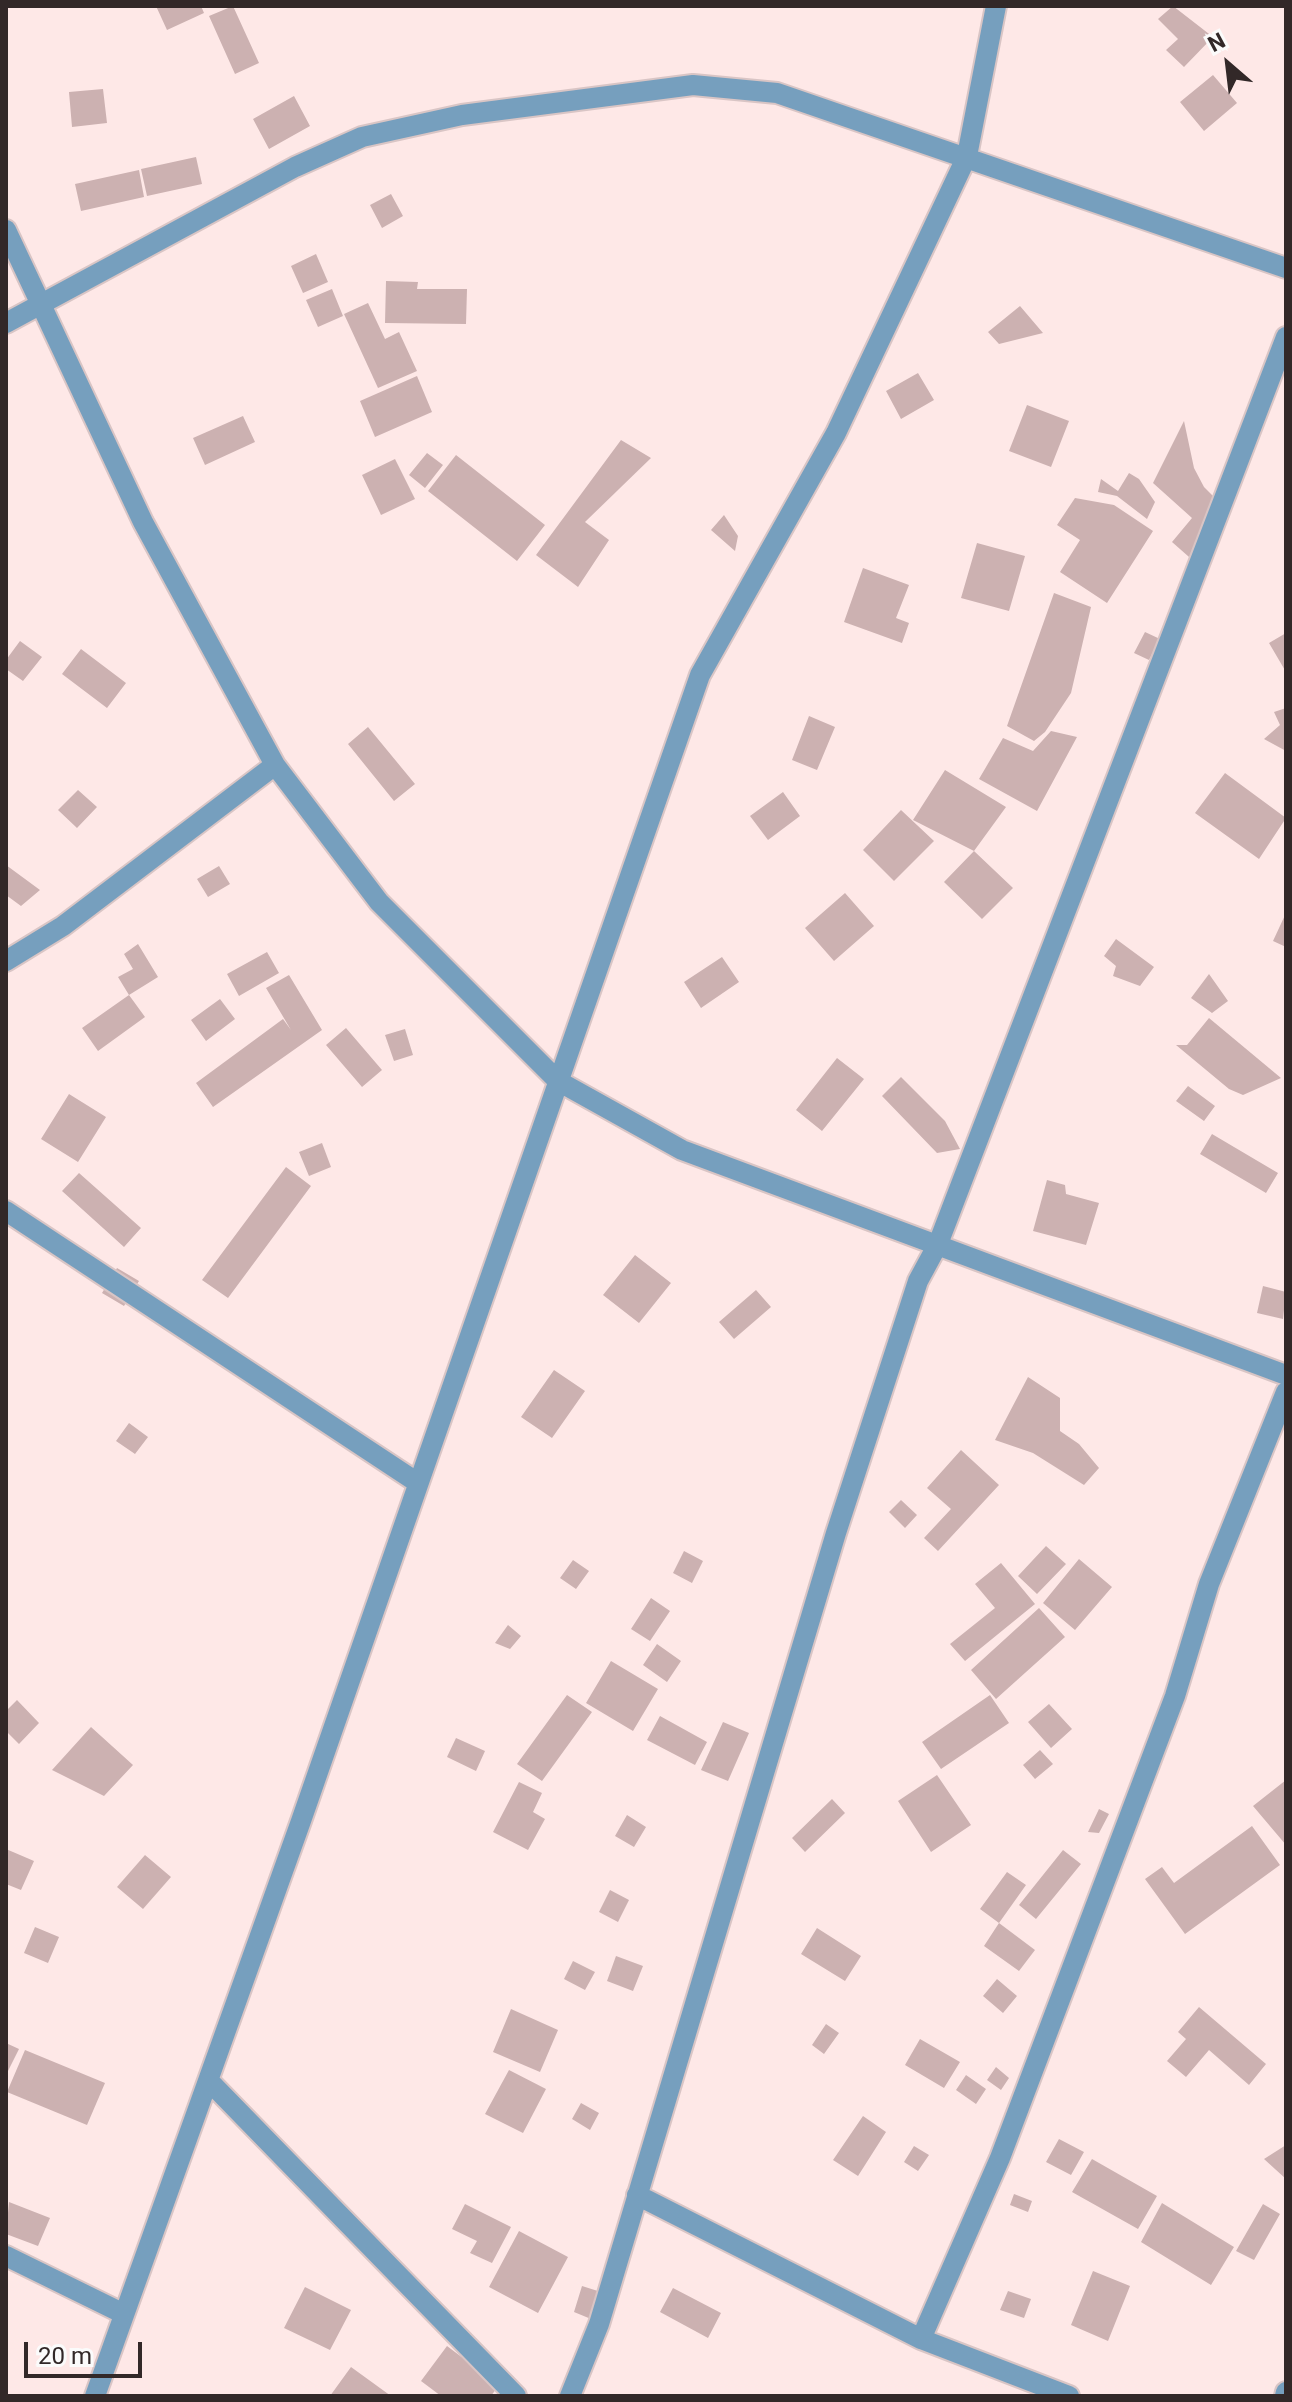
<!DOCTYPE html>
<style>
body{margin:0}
#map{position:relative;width:1292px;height:2402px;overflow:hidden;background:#fee8e7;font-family:Roboto,sans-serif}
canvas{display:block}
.frame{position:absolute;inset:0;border:8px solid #322828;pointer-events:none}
.north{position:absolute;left:1188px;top:24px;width:80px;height:80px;-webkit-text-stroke:6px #fbfbfb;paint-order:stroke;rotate:332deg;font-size:22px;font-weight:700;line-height:32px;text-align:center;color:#322828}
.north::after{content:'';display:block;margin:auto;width:28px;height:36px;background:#322828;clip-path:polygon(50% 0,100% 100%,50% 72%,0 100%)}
.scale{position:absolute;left:24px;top:2342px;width:118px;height:36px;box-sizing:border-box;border:4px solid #322828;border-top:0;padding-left:10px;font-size:24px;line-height:28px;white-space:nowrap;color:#322828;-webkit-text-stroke:6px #fbfbfb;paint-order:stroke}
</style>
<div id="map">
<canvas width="1292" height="2402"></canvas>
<div class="frame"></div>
<div class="north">N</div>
<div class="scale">20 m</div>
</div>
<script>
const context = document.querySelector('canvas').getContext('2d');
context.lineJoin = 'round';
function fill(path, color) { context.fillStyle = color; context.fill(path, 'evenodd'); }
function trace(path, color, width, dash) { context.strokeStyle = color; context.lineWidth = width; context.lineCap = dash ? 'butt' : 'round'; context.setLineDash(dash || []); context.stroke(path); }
const building = new Path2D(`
 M 156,6 L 201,6 L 204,13 L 167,30 Z
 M 233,6 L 259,63 L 235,74 L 209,16 Z
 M 1173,6 L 1213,37 L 1184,67 L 1166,50 L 1178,39 L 1158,19 Z
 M 1213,75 L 1237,103 L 1204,131 L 1180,102 Z
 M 103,89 L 107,123 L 72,127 L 69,92 Z
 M 294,96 L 310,126 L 269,149 L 253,119 Z
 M 196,157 L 202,184 L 147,196 L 141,169 Z
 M 139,170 L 144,197 L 81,211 L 75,184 Z
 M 391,194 L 403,216 L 382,228 L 370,205 Z
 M 316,254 L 328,282 L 303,293 L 291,266 Z
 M 386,281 L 418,282 L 417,289 L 467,289 L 466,324 L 385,323 Z
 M 332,289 L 343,316 L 318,327 L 306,300 Z
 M 368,303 L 385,339 L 399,332 L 417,371 L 378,388 L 344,314 Z
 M 1020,306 L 1043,333 L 999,344 L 988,332 Z
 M 918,373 L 934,400 L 901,419 L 886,391 Z
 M 417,376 L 432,412 L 375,437 L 360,401 Z
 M 1027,405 L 1069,421 L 1051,467 L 1009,451 Z
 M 243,416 L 255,442 L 205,465 L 193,438 Z
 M 1184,421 L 1194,468 L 1204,487 L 1220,503 L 1197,564 L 1172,542 L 1192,518 L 1153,483 Z
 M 621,440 L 651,458 L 585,522 L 609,540 L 578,587 L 536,555 Z
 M 427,453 L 443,465 L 425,488 L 409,475 Z
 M 456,455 L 545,525 L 517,561 L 428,491 Z
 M 395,459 L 415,499 L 381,515 L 362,475 Z
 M 1129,473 L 1139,479 L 1155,502 L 1147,519 L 1117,496 L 1098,492 L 1101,479 L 1118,491 Z
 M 1075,498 L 1114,505 L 1153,531 L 1107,603 L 1060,572 L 1080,540 L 1057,525 Z
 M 724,515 L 738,536 L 735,551 L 711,530 Z
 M 977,543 L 1025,556 L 1009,611 L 961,598 Z
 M 863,568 L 909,585 L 896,618 L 909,623 L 902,643 L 844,622 Z
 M 1054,593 L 1091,607 L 1071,693 L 1045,732 L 1034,741 L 1007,726 Z
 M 1145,632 L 1160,639 L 1149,660 L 1134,653 Z
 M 1286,633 L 1286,672 L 1269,643 Z
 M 20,641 L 42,657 L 23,681 L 6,669 L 6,660 Z
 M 81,649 L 126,683 L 107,708 L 62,674 Z
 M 1286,708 L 1286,751 L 1264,739 L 1280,725 L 1274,712 Z
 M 809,716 L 835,727 L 817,770 L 792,760 Z
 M 368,727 L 415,784 L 394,801 L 348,744 Z
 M 1051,731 L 1077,737 L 1037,811 L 979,779 L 1003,738 L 1033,751 Z
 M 945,770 L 1006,807 L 974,851 L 913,820 Z
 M 1225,773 L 1286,818 L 1259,859 L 1195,813 Z
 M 78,790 L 97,807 L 77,828 L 58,810 Z
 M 783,792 L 800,816 L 768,840 L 750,816 Z
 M 901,810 L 934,841 L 894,881 L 863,850 Z
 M 974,851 L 1013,888 L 982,919 L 944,882 Z
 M 6,865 L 40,890 L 21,906 L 6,895 Z
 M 219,866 L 230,884 L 208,897 L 197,879 Z
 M 845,893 L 874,926 L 834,961 L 805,928 Z
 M 1286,913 L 1286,947 L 1273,941 Z
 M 1116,939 L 1154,967 L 1140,986 L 1113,976 L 1116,966 L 1104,956 Z
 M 138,944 L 158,977 L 129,995 L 118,977 L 133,969 L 124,954 Z
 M 267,952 L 279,973 L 239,996 L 227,974 Z
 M 722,957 L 739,982 L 701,1008 L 684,982 Z
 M 1209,974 L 1228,1001 L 1212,1013 L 1191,998 Z
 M 289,975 L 322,1030 L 213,1107 L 196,1083 L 283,1019 L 291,1030 L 266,988 Z
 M 129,995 L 145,1017 L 98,1051 L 82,1028 Z
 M 220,999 L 235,1019 L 206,1041 L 191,1020 Z
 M 1209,1018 L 1281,1078 L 1243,1095 L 1229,1089 L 1176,1045 L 1187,1045 Z
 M 346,1028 L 382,1070 L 362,1087 L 326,1045 Z
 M 405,1029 L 413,1055 L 394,1061 L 385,1035 Z
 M 837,1058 L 864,1079 L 822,1131 L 796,1110 Z
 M 901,1077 L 945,1121 L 960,1149 L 937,1153 L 882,1096 Z
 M 1188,1086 L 1215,1106 L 1204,1121 L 1176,1101 Z
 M 69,1094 L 106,1117 L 78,1162 L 41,1139 Z
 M 1212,1134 L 1278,1173 L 1266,1193 L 1200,1154 Z
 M 322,1143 L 331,1167 L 309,1176 L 299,1152 Z
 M 286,1167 L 311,1186 L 228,1298 L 202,1280 Z
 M 79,1173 L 141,1228 L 124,1247 L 62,1191 Z
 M 1047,1180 L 1065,1185 L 1066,1194 L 1099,1203 L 1086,1245 L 1033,1231 Z
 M 635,1255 L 671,1283 L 639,1323 L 603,1295 Z
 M 117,1268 L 139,1281 L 124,1306 L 102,1293 Z
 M 1263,1286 L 1286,1292 L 1283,1319 L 1257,1313 Z
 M 756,1290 L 771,1307 L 734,1339 L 719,1322 Z
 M 554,1370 L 585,1391 L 552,1438 L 521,1417 Z
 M 1028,1377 L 1060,1398 L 1060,1431 L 1079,1444 L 1099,1468 L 1084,1485 L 1033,1453 L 995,1440 Z
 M 129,1423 L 148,1437 L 135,1454 L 116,1441 Z
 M 961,1450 L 999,1485 L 938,1551 L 924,1538 L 951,1509 L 927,1488 Z
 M 901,1500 L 917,1515 L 905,1528 L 889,1512 Z
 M 1046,1546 L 1066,1564 L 1037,1594 L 1018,1576 Z
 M 684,1551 L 703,1561 L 692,1583 L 673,1573 Z
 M 1079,1559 L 1112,1587 L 1075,1630 L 1043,1603 Z
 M 573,1560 L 589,1571 L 576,1589 L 560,1578 Z
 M 1001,1563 L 1035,1604 L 965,1661 L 950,1644 L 995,1608 L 975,1584 Z
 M 651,1598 L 670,1611 L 650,1641 L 631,1629 Z
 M 1039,1608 L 1065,1637 L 996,1699 L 971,1670 Z
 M 508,1625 L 521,1636 L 510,1649 L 495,1643 Z
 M 657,1644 L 681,1661 L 667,1682 L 643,1665 Z
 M 611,1661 L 658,1689 L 633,1731 L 586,1703 Z
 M 567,1695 L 592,1712 L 542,1781 L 517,1764 Z
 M 990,1695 L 1009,1723 L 941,1769 L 922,1742 Z
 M 17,1700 L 39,1723 L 19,1744 L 6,1731 L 6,1711 Z
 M 1049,1704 L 1072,1729 L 1051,1748 L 1028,1722 Z
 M 660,1716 L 707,1742 L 695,1765 L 647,1740 Z
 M 723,1722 L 749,1733 L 728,1781 L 701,1770 Z
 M 91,1727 L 133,1765 L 104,1796 L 52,1770 Z
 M 456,1738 L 485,1751 L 476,1771 L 447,1757 Z
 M 1040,1750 L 1053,1764 L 1035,1779 L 1023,1765 Z
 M 937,1775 L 971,1825 L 931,1852 L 898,1801 Z
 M 1286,1780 L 1286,1845 L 1253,1806 Z
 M 519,1782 L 542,1793 L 533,1812 L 545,1819 L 528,1850 L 493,1832 Z
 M 832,1799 L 845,1813 L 805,1852 L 792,1838 Z
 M 1099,1809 L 1109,1814 L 1099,1833 L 1088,1832 Z
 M 627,1815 L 646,1827 L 634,1847 L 615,1836 Z
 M 1252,1826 L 1280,1865 L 1185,1934 L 1145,1879 L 1162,1867 L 1174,1883 Z
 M 6,1849 L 34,1861 L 21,1890 L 6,1884 Z
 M 1063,1850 L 1081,1864 L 1036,1919 L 1019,1905 Z
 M 145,1855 L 171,1877 L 143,1909 L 117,1887 Z
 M 1007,1872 L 1026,1885 L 999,1923 L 980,1909 Z
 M 610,1890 L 629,1900 L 618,1922 L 599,1912 Z
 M 999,1923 L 1035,1950 L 1019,1971 L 984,1946 Z
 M 35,1927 L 59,1937 L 48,1963 L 24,1953 Z
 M 817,1928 L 861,1956 L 845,1981 L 801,1954 Z
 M 616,1956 L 643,1966 L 633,1991 L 607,1981 Z
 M 573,1961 L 595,1972 L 585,1990 L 564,1979 Z
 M 997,1979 L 1017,1996 L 1003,2013 L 983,1996 Z
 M 1199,2007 L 1266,2064 L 1249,2085 L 1209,2050 L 1186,2077 L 1167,2061 L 1186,2039 L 1178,2032 Z
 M 511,2009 L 558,2030 L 540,2072 L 493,2052 Z
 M 826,2024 L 839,2033 L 824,2054 L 812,2045 Z
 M 920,2039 L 960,2062 L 944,2088 L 905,2065 Z
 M 6,2043 L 19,2049 L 6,2075 Z
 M 25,2050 L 105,2083 L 87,2125 L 7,2092 Z
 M 996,2067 L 1009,2078 L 1001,2090 L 987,2080 Z
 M 509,2070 L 546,2089 L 523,2133 L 485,2114 Z
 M 966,2075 L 986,2089 L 976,2104 L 956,2090 Z
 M 581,2103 L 599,2113 L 590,2130 L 572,2119 Z
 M 863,2116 L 886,2132 L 858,2176 L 833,2160 Z
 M 1059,2139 L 1084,2152 L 1071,2175 L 1046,2162 Z
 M 1286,2145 L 1286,2179 L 1264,2159 Z
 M 914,2146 L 929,2155 L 918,2171 L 904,2162 Z
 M 1092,2159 L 1157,2196 L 1138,2229 L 1072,2192 Z
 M 1014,2194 L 1032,2201 L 1028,2212 L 1010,2205 Z
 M 9,2202 L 50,2218 L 38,2246 L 6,2234 Z
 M 1162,2203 L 1234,2247 L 1211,2285 L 1141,2242 Z
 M 465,2204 L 511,2227 L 492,2263 L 470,2253 L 477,2241 L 452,2229 Z
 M 1263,2204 L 1280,2214 L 1254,2260 L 1236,2251 Z
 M 519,2231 L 568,2257 L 538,2313 L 489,2287 Z
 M 1093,2271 L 1130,2286 L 1108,2341 L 1071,2325 Z
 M 582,2286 L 601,2292 L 591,2319 L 574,2312 Z
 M 305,2287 L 351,2310 L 330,2350 L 284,2328 Z
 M 673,2288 L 721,2313 L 708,2338 L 660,2312 Z
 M 1008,2291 L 1031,2299 L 1024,2318 L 1000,2310 Z
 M 447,2346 L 499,2385 L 491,2396 L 441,2396 L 421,2381 Z
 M 351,2367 L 391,2396 L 330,2396 Z`);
const minor = new Path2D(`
 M 6,230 L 143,522 L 275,765 L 379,902 L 558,1081 L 682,1150 L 1286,1375
 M 6,323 L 295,167 L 362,137 L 462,115 L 693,85 L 777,93 L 1286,268
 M 6,961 L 63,926 L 275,765
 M 6,1211 L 418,1483
 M 209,2081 L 516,2396
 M 637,2195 L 921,2339 L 1069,2396
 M 6,2256 L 122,2313
 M 921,2339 L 1000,2158 L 1175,1696 L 1209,1584 L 1286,1392
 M 95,2396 L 301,1821 L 700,675 L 836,433 L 967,156 L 996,6
 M 570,2396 L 599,2324 L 836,1533 L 918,1281 L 938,1244 L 1286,337
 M 1285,2396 L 1286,2392`);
fill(building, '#ccb1b1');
trace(minor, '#d9c5c5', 24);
trace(minor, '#769fbe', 20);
</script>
